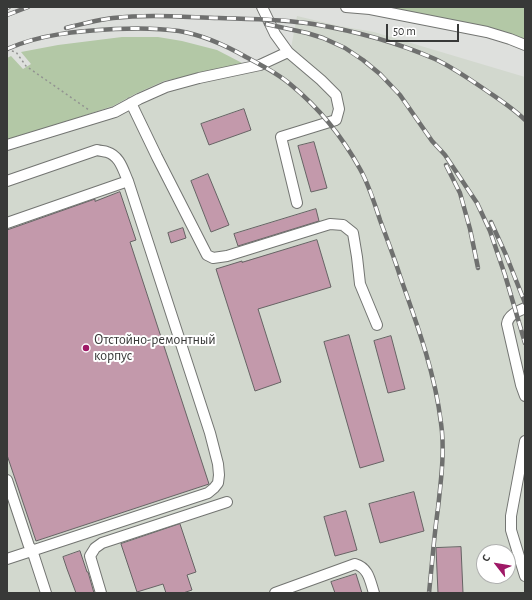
<!DOCTYPE html>
<meta charset="utf-8">
<style>
body{margin:0}
#map{position:relative;width:532px;height:600px;overflow:hidden;background:#dee0dd;font-family:"Alegreya Sans",sans-serif}
canvas{display:block}
.frame{position:absolute;inset:0;border:8px solid #383938;pointer-events:none}
.north{position:absolute;left:476px;top:544px;width:40px;height:40px;box-sizing:border-box;background:#fff;border:1px solid #afb0af;border-radius:50%;rotate:301deg;font-size:11px;font-weight:700;line-height:16px;text-align:center;color:#383938}
.north::after{content:'';display:block;margin:auto;width:14px;height:18px;background:#9f1967;clip-path:polygon(50% 0,100% 100%,50% 72%,0 100%)}
.scale{position:absolute;left:386px;top:24px;width:73px;height:18px;box-sizing:border-box;border:2px solid #383938;border-top:0;padding-left:5px;font-size:12px;line-height:14px;white-space:nowrap;color:#383938;-webkit-text-stroke:3px #fff;paint-order:stroke}
</style>
<div id="map">
<canvas width="532" height="600"></canvas>
<div class="frame"></div>
<div class="north">С</div>
<div class="scale">50 m</div>
</div>
<script>
const context = document.querySelector('canvas').getContext('2d');
context.lineJoin = 'round';
function fill(path, color) { context.fillStyle = color; context.fill(path, 'evenodd'); }
function trace(path, color, width, dash) { context.strokeStyle = color; context.lineWidth = width; context.lineCap = dash ? 'butt' : 'round'; context.setLineDash(dash || []); context.stroke(path); }
function drawText(font, color, halo, rows, align = 'center') {
  context.font = font + ' "Alegreya Sans",sans-serif'; context.lineWidth = 4; context.setLineDash([]); context.textBaseline = 'middle'; context.strokeStyle = halo; context.fillStyle = color; for (const [text, x, y, turn = 0] of rows) {
    context.save(); context.translate(x, y); context.rotate((+turn || 0) * Math.PI / 180); context.textAlign = isNaN(turn) ? turn : align; if (halo) context.strokeText(text, 0, 0); context.fillText(text, 0, 0); context.restore();
  }
}
const built = new Path2D(`
 M 297,16 L 339,26 L 374,32 L 525,77 L 525,593 L 7,593 L 7,141 L 113,106 L 135,94 L 164,81 L 262,60 L 291,48 ZM 484,552 L 508,552 L 508,576 L 484,576 Z`);
const green = new Path2D(`
 M 384,7 L 525,7 L 525,39 L 483,27 L 438,17 Z
 M 122,37 L 158,37 L 182,41 L 217,50 L 244,64 L 164,81 L 135,94 L 113,106 L 7,141 L 7,58 L 11,56 L 23,69 L 31,64 L 21,52 L 58,45 Z`);
const building = new Path2D(`
 M 244,109 L 251,130 L 209,145 L 201,124 Z
 M 314,142 L 327,188 L 311,192 L 298,146 Z
 M 208,174 L 229,225 L 211,232 L 191,181 Z
 M 120,192 L 136,240 L 130,242 L 209,484 L 36,541 L 7,455 L 7,230 L 95,199 L 95,201 Z
 M 316,209 L 319,221 L 238,246 L 234,234 Z
 M 183,228 L 186,238 L 171,243 L 168,233 Z
 M 317,240 L 331,287 L 258,309 L 281,382 L 255,391 L 216,269 L 242,261 L 242,262 Z
 M 349,335 L 384,461 L 360,468 L 324,342 Z
 M 391,336 L 405,389 L 388,393 L 374,341 Z
 M 414,492 L 424,531 L 380,543 L 369,504 Z
 M 346,511 L 357,550 L 335,556 L 324,517 Z
 M 180,524 L 196,572 L 187,575 L 192,590 L 183,593 L 166,593 L 163,584 L 137,592 L 121,544 Z
 M 461,547 L 463,593 L 438,593 L 436,548 Z
 M 80,551 L 87,572 L 88,572 L 94,593 L 76,593 L 67,569 L 63,557 Z
 M 356,574 L 362,593 L 335,593 L 331,582 Z`);
const path = new Path2D(`
 M 7,50 L 16,52 L 26,66 L 89,110`);
const minor = new Path2D(`
 M 262,7 L 275,34 L 288,52 L 321,80 L 336,95 L 339,109 L 336,120 L 281,137 L 297,203
 M 346,7 L 370,9 L 487,32 L 510,39 L 525,45
 M 131,103 L 157,157 L 207,255 L 213,258 L 227,256 L 330,224 L 343,225 L 353,233 L 357,257 L 360,284 L 377,325
 M 7,145 L 115,112 L 139,99 L 166,87 L 199,78 L 260,65 L 288,52
 M 7,181 L 97,150 C 100,151 104,151 107,152 C 120,156 123,170 128,181 L 210,433 L 218,464 L 219,475 L 218,483 L 214,488 L 208,493 L 7,559
 M 7,223 L 128,181
 M 525,308 C 518,311 508,315 507,324 L 521,385 L 525,396
 M 525,441 L 511,516 L 511,530 L 525,576
 M 7,480 L 29,546 L 32,550 L 46,593
 M 101,593 L 90,556 L 95,548 L 102,543 L 227,502
 M 275,593 L 355,564 C 369,568 370,581 374,593`);
const rail = new Path2D(`
 M 7,8 L 9,7
 M 7,15 L 28,7
 M 266,24 L 307,33 L 323,38 L 345,48 L 363,60 L 380,74 L 400,95 L 432,141 L 445,155 L 477,203 L 490,231 L 505,275 L 525,343
 M 66,28 C 82,24 97,20 113,18 C 149,14 184,17 219,18 C 251,19 282,19 313,24 C 355,31 396,42 435,59 C 452,67 471,80 487,91 C 500,100 514,109 525,120
 M 7,49 C 41,34 78,31 115,29 C 136,28 158,28 179,31 C 203,35 225,45 246,57 C 261,65 277,73 290,84 C 318,107 342,136 360,169 C 369,185 374,202 380,220 C 387,239 394,257 400,276 C 417,324 435,373 441,423 C 445,451 441,480 438,508 C 434,536 432,565 429,593
 M 446,165 L 460,193 L 470,229 L 478,268
 M 491,222 L 506,255 L 525,303`);
const markers = [
 [86,348,4,"#9f1967"]
];
const poiNames = [
 ["Отстойно-ремонтный",94,340],
 ["корпус",94,356]
];
fill(built, '#d2d8ce');
fill(green, '#b3c8a6');
fill(building, '#c399ab');
trace(building, '#676465', 1);
trace(minor, '#737572', 12);
trace(path, '#929391', 1.5, [2, 3]);
trace(minor, '#fff', 10);
trace(rail, '#6f706f', 4.5);
trace(rail, '#fff', 3, [9]);
for (const [x, y, r, color] of markers) { const dot = new Path2D(); dot.arc(x, y, r, 0, 2 * Math.PI); context.fillStyle = color; context.fill(dot); trace(dot, '#fff', 1.5); }
drawText('14px', '#383938', '#fff', poiNames, 'left');
</script>
